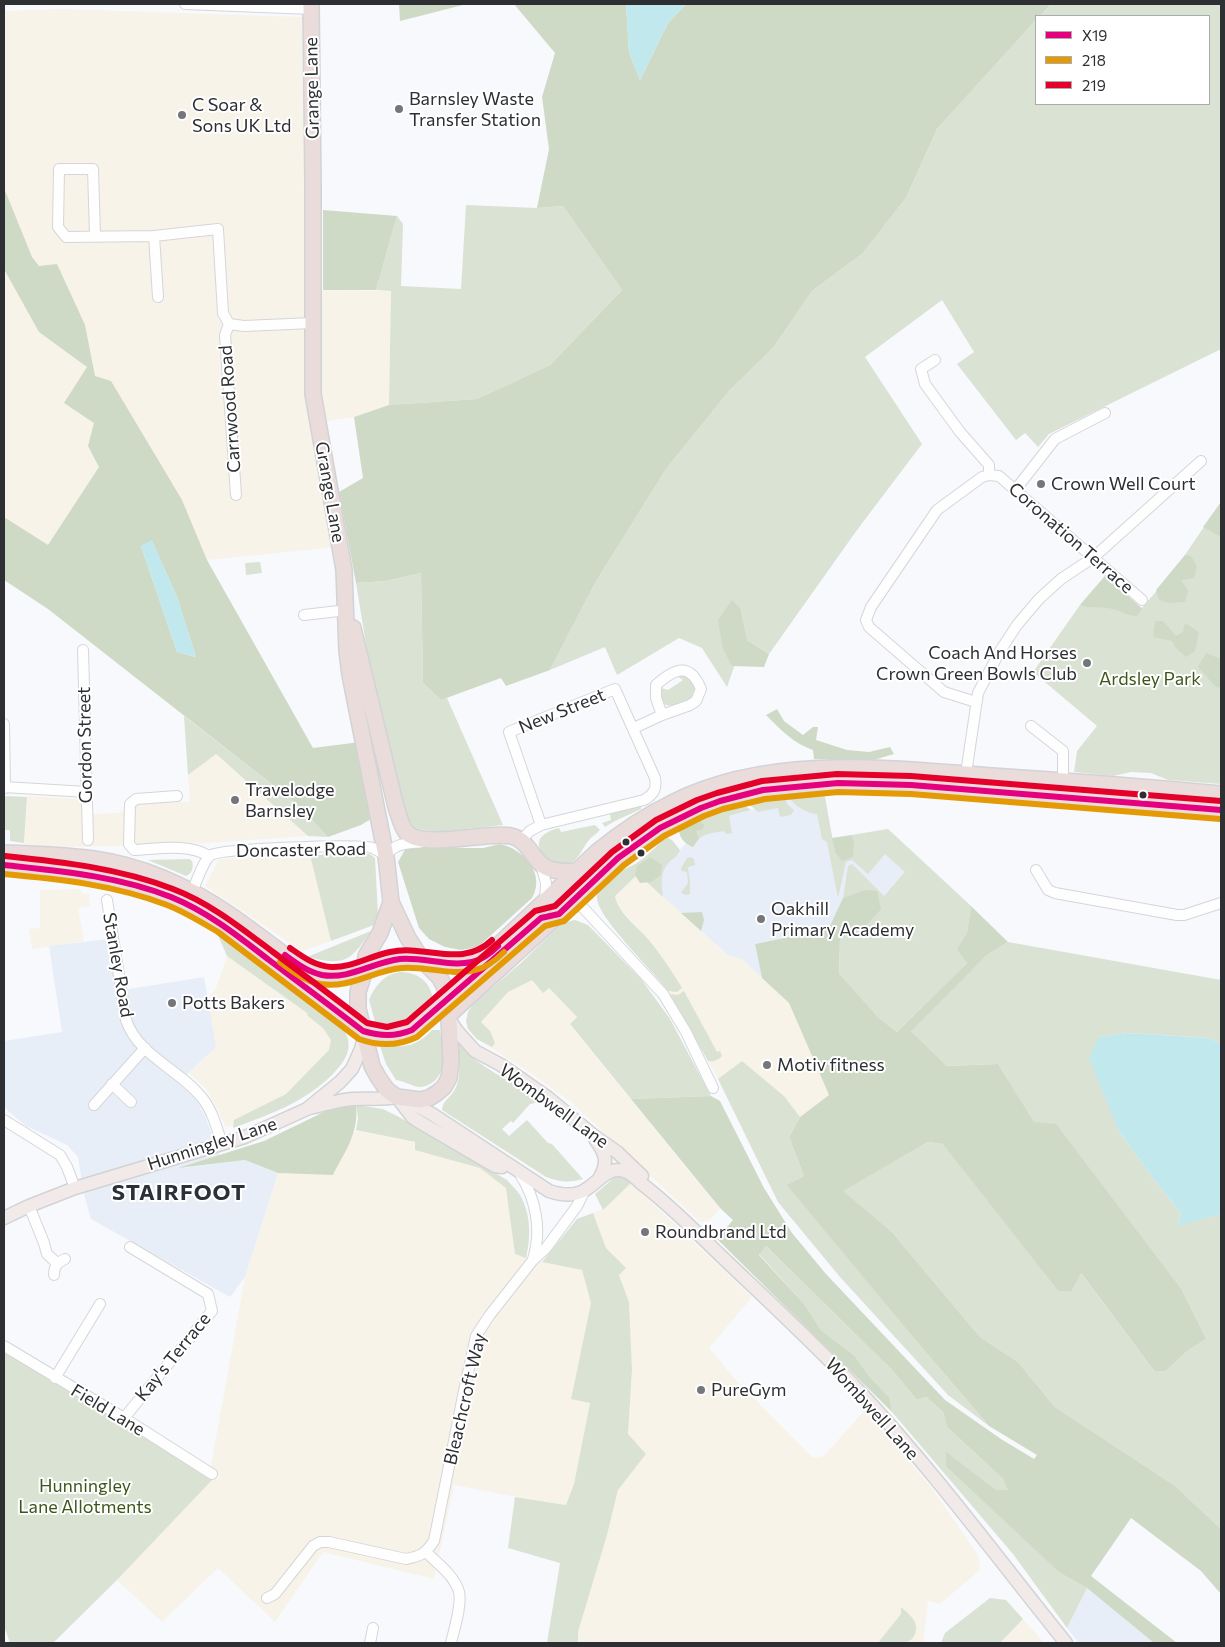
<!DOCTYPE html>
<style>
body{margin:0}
#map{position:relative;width:1225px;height:1647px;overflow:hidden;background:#f7f9fc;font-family:Commissioner,sans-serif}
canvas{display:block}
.frame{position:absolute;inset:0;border:5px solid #2d2f33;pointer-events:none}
.legend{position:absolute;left:1035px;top:15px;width:175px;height:90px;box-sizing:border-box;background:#fff;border:1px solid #abacad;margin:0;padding:6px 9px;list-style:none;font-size:15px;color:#2d2f33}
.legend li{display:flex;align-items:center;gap:10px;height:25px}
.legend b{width:25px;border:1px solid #abacad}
</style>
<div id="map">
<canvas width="1225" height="1647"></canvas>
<div class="frame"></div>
<ul class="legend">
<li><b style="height:6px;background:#e5007d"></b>X19</li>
<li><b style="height:6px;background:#e39a05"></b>218</li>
<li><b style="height:6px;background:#e4002b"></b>219</li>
</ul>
</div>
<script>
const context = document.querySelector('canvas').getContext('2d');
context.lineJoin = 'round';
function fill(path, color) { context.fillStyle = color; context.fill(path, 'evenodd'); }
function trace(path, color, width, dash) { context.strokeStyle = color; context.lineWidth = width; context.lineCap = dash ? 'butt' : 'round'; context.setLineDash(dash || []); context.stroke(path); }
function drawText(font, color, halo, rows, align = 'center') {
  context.font = font + ' Commissioner,sans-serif'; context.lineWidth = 4; context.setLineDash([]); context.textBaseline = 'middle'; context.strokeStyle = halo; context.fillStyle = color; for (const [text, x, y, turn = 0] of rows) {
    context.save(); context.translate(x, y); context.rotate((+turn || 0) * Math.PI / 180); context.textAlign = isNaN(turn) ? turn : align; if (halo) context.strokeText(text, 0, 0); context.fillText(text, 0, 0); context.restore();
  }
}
const commercial = new Path2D(`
 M 62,9 L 302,17 L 305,290 L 391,291 L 389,405 L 354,417 L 321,422 L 336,547 L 207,560 L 181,500 L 48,546 L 4,517 L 4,11 Z
 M 215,754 L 308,836 L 191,844 L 24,848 L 28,796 L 78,799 L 93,814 L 119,813 L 135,803 L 190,802 L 188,775 Z
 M 310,855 L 331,941 L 302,951 L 205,886 L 219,859 Z
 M 638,874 L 728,955 L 742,959 L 789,1003 L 829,1095 L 800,1117 L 784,1096 L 742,1061 L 718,1079 L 672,997 L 656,976 L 647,938 L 616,904 L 615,896 Z
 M 79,889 L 83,894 L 89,894 L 90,906 L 78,908 L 84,941 L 32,949 L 29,929 L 40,928 L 40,890 Z
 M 227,956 L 307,1013 L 343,1043 L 296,1092 L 238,1125 L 226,1127 L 207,1090 L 189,1073 L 216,1047 L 207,999 L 216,988 Z
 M 532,980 L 548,988 L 577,1017 L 570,1025 L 720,1209 L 709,1220 L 700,1222 L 571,1102 L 526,1070 L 477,1039 L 468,1029 L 466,1021 L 468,1012 L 474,1003 Z
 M 356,1130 L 416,1143 L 480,1168 L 507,1188 L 515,1254 L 542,1262 L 582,1270 L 591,1303 L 571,1398 L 590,1402 L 574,1484 L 566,1505 L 501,1494 L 454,1485 L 434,1579 L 323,1552 L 275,1622 L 218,1568 L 162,1622 L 117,1580 L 213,1479 L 220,1478 L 211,1466 L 245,1277 L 278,1173 L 333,1175 Z
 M 631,1183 L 752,1297 L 709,1348 L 734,1378 L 813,1458 L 823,1457 L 865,1410 L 931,1487 L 978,1555 L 980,1570 L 940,1604 L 928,1601 L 923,1643 L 578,1643 L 578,1632 L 607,1535 L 618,1490 L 646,1454 L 628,1434 L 632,1369 L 629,1302 L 619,1274 L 625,1268 L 606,1248 L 593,1213 L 603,1209 Z
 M 1023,1619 L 1044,1643 L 1000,1643 Z`);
const built = new Path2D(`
 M 824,792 L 832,838 L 888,829 L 971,906 L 967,933 L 967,963 L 843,898 L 831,926 L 818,931 L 755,944 L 762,978 L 742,959 L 728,955 L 638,874 L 680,850 L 687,842 L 695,826 L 790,799 Z
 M 109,939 L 117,991 L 204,977 L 216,1047 L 178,1083 L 195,1098 L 205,1116 L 220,1156 L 182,1168 L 245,1160 L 278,1173 L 245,1277 L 230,1297 L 91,1219 L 84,1194 L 78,1157 L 67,1145 L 26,1126 L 7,1110 L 4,1106 L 4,1041 L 62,1032 L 49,946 Z
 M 1087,1588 L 1154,1643 L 1079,1643 L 1067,1628 Z`);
const green = new Path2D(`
 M 1051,4 L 1221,4 L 1221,349 L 1049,434 L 1038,447 L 1025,433 L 1016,440 L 957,364 L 974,352 L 942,300 L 865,357 L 922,444 L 857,530 L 769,654 L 744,638 L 727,687 L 702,648 L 679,638 L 617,675 L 605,647 L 550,670 L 595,583 L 666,469 L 729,391 L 773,348 L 812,291 L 863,253 L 906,198 L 937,129 L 1036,20 L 1036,104 L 1209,104 L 1209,16 L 1040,16 Z
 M 466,205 L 537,208 L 563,206 L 622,290 L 550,365 L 477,399 L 389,405 L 391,291 L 376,290 L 397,216 L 403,224 L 401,286 L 461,289 Z
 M 1221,502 L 1221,784 L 1168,780 L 1151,773 L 1131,772 L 1113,776 L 1074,772 L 1077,751 L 1097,726 L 1033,672 L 1080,605 L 1105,576 L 1142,608 L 1176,568 Z
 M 260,562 L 262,573 L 246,575 L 245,563 Z
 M 421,573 L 423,683 L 441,700 L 447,698 L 503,825 L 439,832 L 414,828 L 403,810 L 375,699 L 356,583 L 386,581 Z
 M 682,674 C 695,678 698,688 692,699 C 683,702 667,711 661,701 C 659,696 659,693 661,688 L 668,690 L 683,680 L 677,676 Z
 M 184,716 L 297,804 L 328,837 L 308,836 L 216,754 L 188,775 Z
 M 824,792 L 835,852 L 854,843 L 852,835 L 888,829 L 971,906 L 967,933 L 957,949 L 967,963 L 897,1032 L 878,1017 L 839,975 L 840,939 L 864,928 L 864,890 L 843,898 L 848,866 L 852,864 L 884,896 L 905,872 L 885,854 L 868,874 L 852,860 L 846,862 L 838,898 L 827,842 L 822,839 L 817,814 C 808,814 792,805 788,795 Z
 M 4,796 L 27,797 L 24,843 L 10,841 L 10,830 L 4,830 Z
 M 784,796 L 788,805 L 794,810 L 791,815 L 780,817 L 778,808 L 758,812 L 750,805 L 749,801 Z
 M 742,804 L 751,810 L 729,816 L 732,833 L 726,834 L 724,831 C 709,834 702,832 693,847 C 684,843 679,838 679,828 C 699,816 721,812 742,804 Z
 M 641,805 L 641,809 L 615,821 L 605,827 L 602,823 L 611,820 L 610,815 L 613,812 Z
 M 653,819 L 656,824 L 576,888 L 567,887 L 602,854 Z
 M 595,825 L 600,830 C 597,833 592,837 589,840 C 582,848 579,860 569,864 C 551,871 517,838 559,828 L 561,832 Z
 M 666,837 L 672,840 L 680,850 C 678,856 674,858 669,862 C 660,872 661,885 663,897 L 638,874 L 615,896 C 618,913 637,926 648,939 C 661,955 672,971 682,988 L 677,992 L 668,991 C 654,972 597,917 597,898 C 597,890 601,883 607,878 C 617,871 631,868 641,860 C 650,853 658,845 666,837 Z
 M 370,854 L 375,858 L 378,915 L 374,925 L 331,941 L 310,855 Z
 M 691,857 L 694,859 L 695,865 L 688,867 L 690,883 L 690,894 L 686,895 L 681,893 L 688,883 L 687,872 L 681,871 L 681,868 L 687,858 Z
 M 189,859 L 192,861 C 194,868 192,873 186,876 L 148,860 Z
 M 575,920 L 588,925 L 641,979 L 670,1019 L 711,1096 L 631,1099 L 570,1024 L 577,1017 L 549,988 L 543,993 L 532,980 L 508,992 L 481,1022 L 490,1031 L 495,1043 L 492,1047 L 477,1039 L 468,1029 L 466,1021 L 468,1012 L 474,1003 L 521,963 L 562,923 Z
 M 371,931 C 350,962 345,966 307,957 Z
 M 217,933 L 333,1017 C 355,1038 353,1054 332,1075 C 302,1104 270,1114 233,1128 L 234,1120 L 286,1094 L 329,1050 L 331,1040 L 323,1028 L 308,1016 L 307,1013 L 227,956 Z
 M 1008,942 L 1221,980 L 1221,1044 L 1209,1038 L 1127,1033 L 1100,1037 L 1119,1131 L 1152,1177 L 1181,1213 L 1178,1225 L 1221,1214 L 1221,1529 L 1174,1485 L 1055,1407 L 1018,1362 L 980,1337 L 892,1232 L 842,1191 L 928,1142 L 944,1144 L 1058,1291 L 1080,1272 L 1155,1372 L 1166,1371 L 1186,1352 L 1206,1339 L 1034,1123 L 998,1064 L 947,1066 L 910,1030 L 987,955 Z
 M 400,972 C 421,972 434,986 433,1006 L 414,1021 L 394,1030 L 377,1029 L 369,1000 C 375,986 384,974 400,972 Z
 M 684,991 L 717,1052 L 720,1051 L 722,1056 C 719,1060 713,1062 708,1061 L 670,994 L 678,995 Z
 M 432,1030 L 440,1030 C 442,1047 449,1070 433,1082 C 429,1085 424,1087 419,1087 C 411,1086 405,1081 396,1080 L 386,1064 L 379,1043 L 386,1041 C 401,1052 420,1044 432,1030 Z
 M 456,1041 L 457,1041 C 477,1068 511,1080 538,1098 L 535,1103 L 530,1104 L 513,1123 L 511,1121 L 502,1129 L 509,1136 L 527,1120 L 548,1143 L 552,1144 L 583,1179 C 569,1183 560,1182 546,1177 L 442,1110 C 442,1101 450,1098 454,1091 C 464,1075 457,1057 456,1041 Z
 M 742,1061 L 784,1096 L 800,1117 L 789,1137 L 804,1176 L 788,1185 L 911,1335 L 989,1426 L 948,1395 L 840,1277 L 778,1202 L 718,1079 Z
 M 356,1105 L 383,1109 L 399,1117 L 507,1180 C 511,1185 517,1190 520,1195 C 531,1214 531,1238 526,1258 L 515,1254 L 506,1188 L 480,1168 L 415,1150 L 415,1142 L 356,1130 L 358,1118 Z
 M 615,1177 L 624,1177 L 631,1183 L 603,1210 L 595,1194 Z
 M 593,1213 L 606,1248 L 626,1268 L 619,1275 L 629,1302 L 632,1369 L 628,1434 L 646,1454 L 618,1490 L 607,1535 L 578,1632 L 578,1643 L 547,1643 L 560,1563 L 508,1548 L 515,1497 L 566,1505 L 574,1484 L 590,1403 L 571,1399 L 591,1303 L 582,1270 L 542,1262 L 577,1219 Z
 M 766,1246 L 892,1370 L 917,1400 L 926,1397 L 943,1412 L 947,1427 L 1003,1479 L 1009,1490 L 996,1491 L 946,1453 L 1060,1573 L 1087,1588 L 1067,1628 L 1013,1554 L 892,1412 L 888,1396 L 869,1376 L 855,1356 L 821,1330 L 805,1305 L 759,1254 Z
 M 4,1352 L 213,1479 L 117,1580 L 53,1643 L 10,1643 L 4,1626 Z
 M 990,1598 L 1006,1600 L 1023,1619 L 1000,1643 L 941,1643 L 945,1633 Z
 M 901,1607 C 909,1614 920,1622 915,1634 C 913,1638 911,1641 906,1642 C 898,1645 886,1643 878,1643 L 901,1614 Z`);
const forest = new Path2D(`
 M 399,4 L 467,4 L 400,21 Z
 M 514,4 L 626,4 L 629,52 L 640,80 L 668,23 L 686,4 L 1051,4 L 1040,16 L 1036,16 L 1036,20 L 937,129 L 906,198 L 863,253 L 812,291 L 773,348 L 729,391 L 666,469 L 595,583 L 550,670 L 506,686 L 501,678 L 441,700 L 423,683 L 421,573 L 386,581 L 356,583 L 339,492 L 363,478 L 354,417 L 389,405 L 477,399 L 550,365 L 622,290 L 563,206 L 537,208 L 549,149 L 542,97 L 555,53 Z
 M 4,188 L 32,257 L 39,266 L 57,264 L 85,325 L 95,376 L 111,381 L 182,500 L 207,560 L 313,748 L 360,742 L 371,819 L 361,825 L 328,837 L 297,804 L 48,609 L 4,580 L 4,517 L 48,545 L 99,467 L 88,446 L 94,423 L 64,403 L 87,367 L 39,332 L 4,269 ZM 152,541 L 177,597 L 196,657 L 177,652 L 141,546 Z
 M 323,210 L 397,216 L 376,290 L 323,290 Z
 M 1221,502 L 1221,537 L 1203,527 Z
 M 1185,555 L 1191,556 L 1197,566 L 1194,578 L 1181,580 L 1188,591 L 1185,602 L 1170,603 L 1159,600 L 1156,590 Z
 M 1105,576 L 1142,609 L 1137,616 C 1127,616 1122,611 1113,609 C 1102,606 1091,609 1080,605 Z
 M 732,600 L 740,608 L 747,640 L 769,654 L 764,667 L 732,666 L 723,649 L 718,620 Z
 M 1155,621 L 1163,621 L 1176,636 L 1183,632 L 1185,623 L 1199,632 L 1195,651 L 1186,657 L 1175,647 L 1172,641 L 1153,637 Z
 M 1206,653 L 1221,659 L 1221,688 L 1216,687 L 1198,667 Z
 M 777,709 L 784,721 L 803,735 L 813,727 L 818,727 L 816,740 L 847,750 L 869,752 L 890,747 L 894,754 L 877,759 L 814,759 L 813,750 C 794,744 780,729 766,715 Z
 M 701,822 L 704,825 L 703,829 L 696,831 L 699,838 L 693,847 C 684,843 679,838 679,828 C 686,824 693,825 701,822 Z
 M 852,835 L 854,843 L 853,857 L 842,861 L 835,852 L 832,838 Z
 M 500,844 C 524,849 546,874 532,898 L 478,947 L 461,950 L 445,947 L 429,939 L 419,928 L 398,862 L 406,848 L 483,848 Z
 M 650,857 L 662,865 L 661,875 L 651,882 L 640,883 L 635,875 L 637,866 Z
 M 864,890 L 877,891 L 881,909 L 864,928 L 840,939 L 839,974 L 878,1017 L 897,1032 L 967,963 L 957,949 L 967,933 L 971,906 L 1008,942 L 987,955 L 911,1031 L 947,1066 L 998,1064 L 1034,1122 L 1056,1124 L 1181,1289 L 1206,1339 L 1186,1352 L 1166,1371 L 1155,1372 L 1081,1273 L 1071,1291 L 1058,1291 L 943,1144 L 928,1142 L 843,1191 L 892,1232 L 980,1337 L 1018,1362 L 1055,1407 L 1174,1485 L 1221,1529 L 1221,1594 L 1201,1571 L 1131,1518 L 1091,1576 L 1177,1643 L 1154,1643 L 1087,1588 L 1060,1573 L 946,1466 L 946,1452 L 996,1490 L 1008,1490 L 1003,1479 L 947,1427 L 943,1412 L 926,1397 L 917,1400 L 892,1370 L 766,1246 L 759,1255 L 805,1305 L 821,1330 L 855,1356 L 869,1376 L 889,1397 L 892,1412 L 717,1239 L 733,1220 L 720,1208 L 631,1099 L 711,1096 L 720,1101 L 764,1188 L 792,1233 L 826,1274 L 945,1400 L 1001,1439 L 1034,1459 L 1037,1455 L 989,1426 L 911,1335 L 787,1185 L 804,1176 L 789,1137 L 800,1117 L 829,1095 L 789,1003 L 762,978 L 755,944 L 818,931 L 830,926 L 843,898 Z
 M 702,912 L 704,920 L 701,931 L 681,913 Z
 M 356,1105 C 359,1134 345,1151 333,1175 L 278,1173 L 245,1160 L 178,1168 L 264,1141 L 328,1110 Z`);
const water = new Path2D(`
 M 626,4 L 686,4 L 668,23 L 640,80 L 629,52 Z
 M 152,540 L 177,597 L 196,657 L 177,652 L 141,546 Z
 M 1127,1033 L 1209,1038 L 1221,1044 L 1221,1214 L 1178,1226 L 1181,1213 L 1152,1177 L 1119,1131 L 1089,1058 L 1099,1037 Z`);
const minor = new Path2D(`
 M 185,4 L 311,9
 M 95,235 L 93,169 L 59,169 L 58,227 L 66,237 L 154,236 L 218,229 L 223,313 L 229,324 L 244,326 L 312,323
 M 154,236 L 158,297
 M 229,324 L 225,335 L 236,495
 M 935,360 L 921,369 L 925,384 L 960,432 L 989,465 L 989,475
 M 1016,489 L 1055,439 L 1105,413
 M 304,615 L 347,610
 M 83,650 L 88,840
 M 976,702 L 944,692 L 869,627 L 866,620 L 871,607 L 937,510 L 982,477 L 989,475 L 999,476 L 1142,600
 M 4,724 L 5,788
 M 1031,726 L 1063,751 L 1063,781
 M 634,728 L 662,715 L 656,698 L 656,685 C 675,668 690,662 701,689 L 696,701 L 690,705 L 662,715
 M 965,780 L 978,693 L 1000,651 L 1017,625 L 1039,599 L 1061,579 L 1094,557 L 1201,461
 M 4,787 L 87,792
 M 177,796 L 136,799 L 130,804 L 129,844 L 134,850 C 158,849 188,843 209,856
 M 521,840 L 530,831 L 541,825 L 644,800 C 654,794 657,789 655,778 L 615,689 L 509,732 L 541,825
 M 541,865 L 546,883 L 545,901
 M 1036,870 L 1048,890 L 1055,893 L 1177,915 L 1184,915 L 1221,903
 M 192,892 C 196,883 204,859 211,855 C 224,848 358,844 373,848 C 377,850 382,853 386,856 C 395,842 408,844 423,842
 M 574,898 L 663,994 L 686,1032 L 713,1088
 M 107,900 L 126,1020 C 138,1056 181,1070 203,1099 C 213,1112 217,1129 222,1144
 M 112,1084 L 131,1102
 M 94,1105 L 145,1048
 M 4,1120 L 60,1155 L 67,1167 L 75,1188
 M 520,1174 C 536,1199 542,1230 533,1259
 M 29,1206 L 44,1243 L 47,1254 L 57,1263
 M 54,1275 C 54,1266 57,1263 65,1259
 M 4,1346 L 124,1418 L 212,1474
 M 55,1378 L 100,1304
 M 124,1418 L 212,1311 L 208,1294 L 130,1247
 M 426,1552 C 437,1563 455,1576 459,1592 C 462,1605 454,1630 451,1643
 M 267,1598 L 275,1594 L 313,1546 L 320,1542 L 329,1542 L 406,1559 C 421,1556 425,1554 434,1541 L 463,1396 L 476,1336 L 489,1316 L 533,1260 L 546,1248 L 577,1206 L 585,1190
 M 370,1643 L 373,1628`);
const major = new Path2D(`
 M 449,1019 L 457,1031 L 475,1051 L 501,1065 L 547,1097 L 593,1135 L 617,1152 L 642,1176
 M 406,1100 L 432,1114 L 549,1191 C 561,1195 574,1197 585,1190 C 599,1182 609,1164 627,1172 C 633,1175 638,1180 642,1184 C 670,1205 695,1231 720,1255 C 767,1300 816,1345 860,1392 C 934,1471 998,1559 1066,1643
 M 309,1108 C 324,1105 338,1100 353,1099 C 368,1098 383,1100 397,1097 L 412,1117 L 418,1121 L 495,1166 L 502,1167
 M 595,1139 C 605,1153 609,1161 600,1177
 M 4,1218 L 29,1206 L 75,1188 L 245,1137 L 307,1109 L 340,1082 L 352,1069 L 361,1049 L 364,1038`);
const highway = new Path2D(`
 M 311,4 L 313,186 L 313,394 L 344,570 L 347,651 L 350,675 L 386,856 L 391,902 L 380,933 L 366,956 L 365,970 L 358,992 L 358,1009 L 372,1066 L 378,1077 L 387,1090 L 397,1097 L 420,1100 L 429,1098 L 437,1093 L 444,1087 L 449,1078 L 451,1062 L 448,998 L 444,986 L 440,978 L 422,960 L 408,938 L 391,902
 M 353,628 L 396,807 C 399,815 401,826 406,832 C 423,850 488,831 511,836 C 526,839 531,855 541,864 C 550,872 566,872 578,871
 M 4,853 C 34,854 64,855 94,859 C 142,866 187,886 227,913 C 245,925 263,939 282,953 C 292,960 302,968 314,973 C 345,984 372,962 402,959 C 433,956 462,971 490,953 L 597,852 C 620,833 645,816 672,803 C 768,754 888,768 992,776 C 1068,781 1145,787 1221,794
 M 4,865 C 83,873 155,879 223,925 L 363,1031 L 377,1036 L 392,1036 L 412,1030 L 495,958
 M 449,1015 C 485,981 523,948 559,914 C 591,883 622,849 660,828 C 686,814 714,802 743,794 C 829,773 925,785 1012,793 C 1082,798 1152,804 1221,810`);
const bus1 = new Path2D(`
 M 4,865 C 60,871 118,876 171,897 C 208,912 238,936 269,960 C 301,984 332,1007 363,1031 C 380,1036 395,1037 412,1030 L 541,918 L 559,914 L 618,858 L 660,828 L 701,808 L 720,801 L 763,790 L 838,783 L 911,785 L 1221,810
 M 285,955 C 296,963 308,972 322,975 C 349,980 373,962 400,959 C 424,957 448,967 472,962 C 483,960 491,953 498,946`);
const bus2 = new Path2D(`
 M 4,874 C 59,879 115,885 167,905 C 185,912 201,922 218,932 L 359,1039 C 378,1046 398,1046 417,1037 L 545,926 L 564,921 L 624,865 L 664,836 L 704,816 L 723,809 L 765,799 L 838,792 L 911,794 L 1220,819
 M 280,962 C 292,971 305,981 320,984 C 350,989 374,970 402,968 C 427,966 451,976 475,970 C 487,968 496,960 504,952`);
const bus3 = new Path2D(`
 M 5,856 C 62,862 119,868 173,889 C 210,903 241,928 273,952 C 304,975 336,999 367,1023 L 387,1027 L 407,1022 L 535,911 L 555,906 L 612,852 L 656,820 L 697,800 L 717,793 L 762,781 L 837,774 L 911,776 L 1221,801
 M 290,948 C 303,957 315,966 331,967 C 351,968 370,956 390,952 C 426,944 462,969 492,940`);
const markers = [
 [399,109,5,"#747679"],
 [182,115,5,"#747679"],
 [1041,484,5,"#747679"],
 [1087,663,5,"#747679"],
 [1143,795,4.5,"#2d2f33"],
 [235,800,5,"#747679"],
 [626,842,4.5,"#2d2f33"],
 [641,853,4.5,"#2d2f33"],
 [761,919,5,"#747679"],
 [172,1003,5,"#747679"],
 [767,1065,5,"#747679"],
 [645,1232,5,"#747679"],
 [701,1390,5,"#747679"]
];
const streetNames = [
 ["Grange Lane",312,88,-91],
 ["Carrwood Road",230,409,-94],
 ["Grange Lane",330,492,80],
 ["Coronation Terrace",1071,538,41],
 ["New Street",562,711,-22],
 ["Gordon Street",85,745,-91],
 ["Doncaster Road",301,850,-1],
 ["Stanley Road",118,965,80],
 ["Wombwell Lane",554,1106,36],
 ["Hunningley Lane",212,1144,-18],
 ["Kay's Terrace",173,1357,-51],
 ["Bleachcroft Way",465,1399,-77],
 ["Wombwell Lane",872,1409,48],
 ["Field Lane",108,1410,31]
];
const poiNames = [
 ["Barnsley Waste",409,99],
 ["Transfer Station",409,120],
 ["C Soar &",192,105],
 ["Sons UK Ltd",192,126],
 ["Crown Well Court",1051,484],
 ["Coach And Horses",1077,653,"right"],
 ["Crown Green Bowls Club",1077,674,"right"],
 ["Travelodge",245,790],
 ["Barnsley",245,811],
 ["Oakhill",771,909],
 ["Primary Academy",771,930],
 ["Potts Bakers",182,1003],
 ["Motiv fitness",777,1065],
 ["Roundbrand Ltd",655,1232],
 ["PureGym",711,1390]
];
const parkNames = [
 ["Ardsley Park",1150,679],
 ["Hunningley",85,1486],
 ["Lane Allotments",85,1507]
];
const districtNames = [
 ["STAIRFOOT",179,1193]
];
fill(commercial, '#f7f3e8');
fill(built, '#e7eef8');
fill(green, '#dae2d4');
fill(forest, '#cedac5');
fill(water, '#c0e8ed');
trace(minor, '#d5d6d9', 12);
trace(major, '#d2d3d5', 15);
trace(highway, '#d2d3d5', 18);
trace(minor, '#fefeff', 10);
trace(major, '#f1eae9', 12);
trace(highway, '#e9dcdb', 15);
trace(bus1, '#e5007d', 6);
trace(bus2, '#e39a05', 6);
trace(bus3, '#e4002b', 6);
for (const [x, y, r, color] of markers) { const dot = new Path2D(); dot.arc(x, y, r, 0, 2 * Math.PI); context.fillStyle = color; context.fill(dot); trace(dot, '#fff', 2); }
drawText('18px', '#2d2f33', '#fff', streetNames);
drawText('18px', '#2d2f33', '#fff', poiNames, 'left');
drawText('18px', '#3e551a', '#fff', parkNames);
context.letterSpacing = '1px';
drawText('bold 22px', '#2c3037', '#fff', districtNames);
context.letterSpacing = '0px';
</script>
